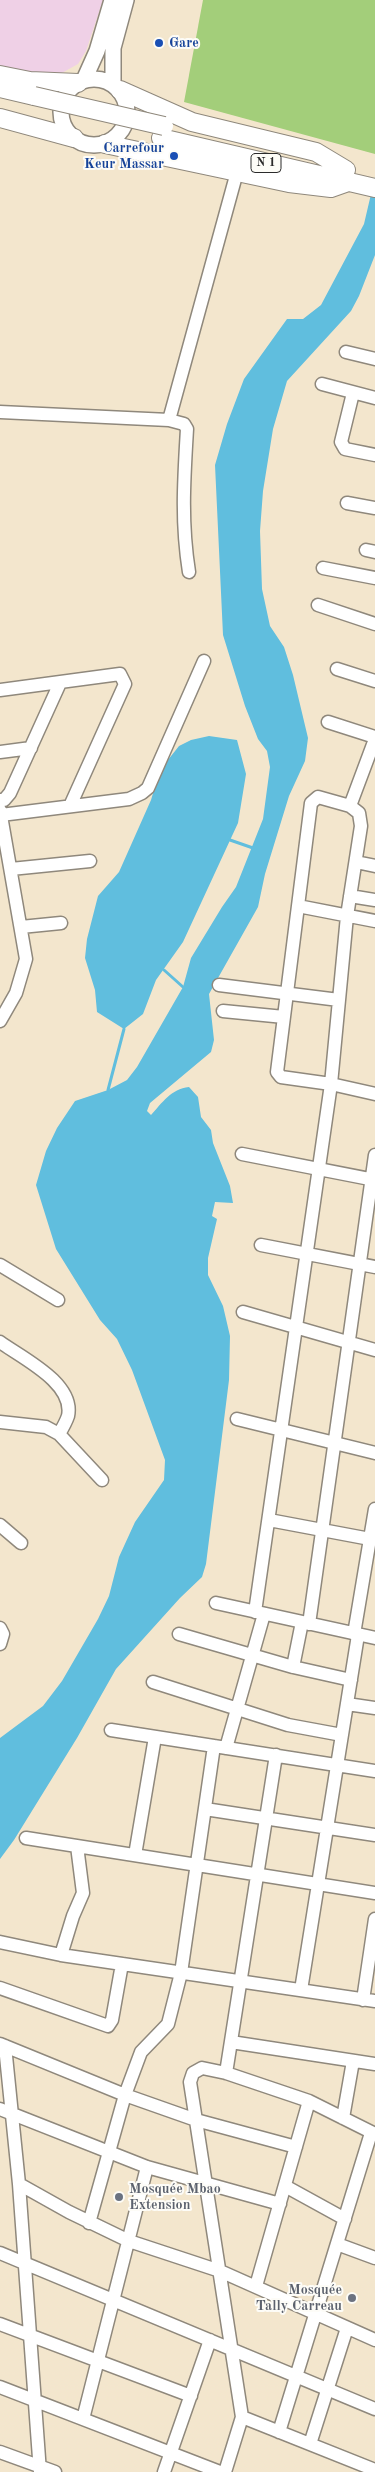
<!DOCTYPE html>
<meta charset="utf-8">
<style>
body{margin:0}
canvas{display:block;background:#f3e6cd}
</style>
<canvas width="375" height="2472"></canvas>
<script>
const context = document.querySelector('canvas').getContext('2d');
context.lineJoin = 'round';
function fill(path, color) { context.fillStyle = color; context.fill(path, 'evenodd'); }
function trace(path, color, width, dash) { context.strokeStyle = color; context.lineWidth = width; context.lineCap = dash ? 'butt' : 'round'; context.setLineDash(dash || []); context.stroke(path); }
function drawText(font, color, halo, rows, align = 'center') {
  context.font = font + ' "Old Standard TT",serif'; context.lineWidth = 4; context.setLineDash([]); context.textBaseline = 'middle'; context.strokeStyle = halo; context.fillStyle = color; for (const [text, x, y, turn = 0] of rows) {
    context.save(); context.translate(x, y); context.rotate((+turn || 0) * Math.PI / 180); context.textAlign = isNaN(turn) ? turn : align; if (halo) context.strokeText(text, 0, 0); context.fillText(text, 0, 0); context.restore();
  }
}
const built = new Path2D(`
 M 0,0 L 103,0 L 86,51 L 78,64 L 60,74 L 0,73 Z`);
const green = new Path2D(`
 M 203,0 L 375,0 L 375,154 L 184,102 Z`);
const water = new Path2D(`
 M 375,177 L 375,255 L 359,296 L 351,311 L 287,381 L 273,429 L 263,491 L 260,531 L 262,589 L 270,626 L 284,647 L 293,675 L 308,738 L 305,761 L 289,796 L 265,874 L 258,907 L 209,994 L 214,1040 L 211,1052 L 150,1103 L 147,1111 L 151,1115 C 162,1103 171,1089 189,1087 L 198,1097 L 201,1117 L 211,1130 L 213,1143 L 230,1186 L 233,1203 L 215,1202 L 212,1216 L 217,1219 L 208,1258 L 208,1275 L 223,1306 L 230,1336 L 229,1380 L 206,1564 L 202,1577 L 180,1598 L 116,1669 L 77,1738 L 14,1840 L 0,1859 L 0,1738 L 43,1706 L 62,1681 L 98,1619 L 109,1596 L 119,1557 L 135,1522 L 164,1480 L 165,1460 L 132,1370 L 117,1339 L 100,1320 L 56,1249 L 36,1185 L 46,1151 L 57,1128 L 75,1101 L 108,1090 L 127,1080 L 137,1067 L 183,987 L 191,958 L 222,907 L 236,887 L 263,819 L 270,767 L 267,751 L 258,739 L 245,706 L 223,635 L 215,465 L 227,424 L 244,379 L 287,319 L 303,319 L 321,305 L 364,224 Z
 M 209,736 L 237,740 L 246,774 L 238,823 L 183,942 L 156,980 L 143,1014 L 124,1029 L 97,1012 L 95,990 L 85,958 L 87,939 L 98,896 L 119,872 L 151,800 L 160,770 L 179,746 L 191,740 Z`);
const stream = new Path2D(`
 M 230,840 L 253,848
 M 164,970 L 183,987
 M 108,1090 L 124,1029`);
const minor = new Path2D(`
 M 346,352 L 375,359
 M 322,384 L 375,398
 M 353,393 L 341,442 L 345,449 L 375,455
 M 0,412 L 169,420 L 184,424 L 187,429 C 184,479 181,522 189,572
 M 169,420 L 237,172
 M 347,503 L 375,508
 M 366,550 L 375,552
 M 323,568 L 375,578
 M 318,605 L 375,624
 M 337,669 L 375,681
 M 0,690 L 120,674 L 125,684 L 70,806
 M 328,722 L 375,737
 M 0,752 L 31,748
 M 0,800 L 4,800 L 10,793 L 60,683
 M 350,806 L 318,797 L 311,803 L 277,1072 L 281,1077 L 331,1084 L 375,1094
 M 0,810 L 26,959 L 16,993 L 0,1021
 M 1,815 L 129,799 L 142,793 L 148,788 L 204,661
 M 356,862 L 375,866
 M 11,869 L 90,861
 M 350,896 L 375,900
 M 298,906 L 375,921
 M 21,927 L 61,923
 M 219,985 L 339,1000
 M 223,1011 L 284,1017
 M 242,1154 L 375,1180
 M 261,1245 L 375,1267
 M 0,1265 L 58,1300
 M 243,1312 L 375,1350
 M 0,1342 C 22,1358 75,1383 68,1416 C 66,1422 62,1429 59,1434
 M 237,1419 L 375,1453
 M 0,1422 L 46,1427 L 59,1434 L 102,1480
 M 269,1520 L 370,1539
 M 0,1525 L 21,1543
 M 216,1603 L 375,1638
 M 255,1612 L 331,1084 L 347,916 L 361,826 L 359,813 L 350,806 L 375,739
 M 309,1624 L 375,1155
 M 0,1628 L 3,1634 L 0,1644
 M 179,1634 L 293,1667 L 351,1680
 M 354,1634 L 375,1509
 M 293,1667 L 302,1622
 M 153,1682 L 288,1725 L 342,1735
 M 347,1704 L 375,1708
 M 111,1730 L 375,1771
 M 226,1748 L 264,1614
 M 205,1809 L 375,1835
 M 26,1838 L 375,1893
 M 135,1855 L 155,1737
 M 0,1942 L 61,1955 L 375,2001
 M 61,1955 L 73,1916 L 83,1893 L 77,1846
 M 0,1988 L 108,2026 L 112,2020 L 122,1964
 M 301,1990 L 358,1635
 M 363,2000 L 375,1919
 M 231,2042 L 375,2064
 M 0,2044 L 125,2095 L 196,2120 L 296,2147
 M 5,2046 L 19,2184 L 40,2472
 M 226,2073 L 276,1755
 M 0,2109 L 147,2167 L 280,2204
 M 343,2118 L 353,2061
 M 19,2184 L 69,2212 L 129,2241 L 220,2271 L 375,2340
 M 285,2186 L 345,2219
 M 89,2223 L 125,2095 L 141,2052 L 168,2024 L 181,1973 L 214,1746
 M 337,2244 L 375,2258
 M 0,2253 L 375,2409
 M 256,2286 L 309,2101
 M 0,2324 L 191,2396
 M 0,2387 L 220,2472
 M 242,2417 L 375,2470
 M 83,2419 L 147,2167
 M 279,2432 L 371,2133
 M 310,2444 L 347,2328
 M 0,2452 L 55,2472
 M 164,2472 L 210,2340
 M 225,2472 L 242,2417 L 190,2082 L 193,2073 L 202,2068 L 226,2073 L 309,2101 L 375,2134`);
const major = new Path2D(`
 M61 112a33 33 0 1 1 66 0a33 33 0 1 1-66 0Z
 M 84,80 L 97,51 L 112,0
 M 113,84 L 113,48 L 126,0`);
const highway = new Path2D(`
 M 0,75 L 30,81 L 78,83
 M 0,88 L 34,96
 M 120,90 L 192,122 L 316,152 L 346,170
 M 0,118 L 74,138
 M 161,138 L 375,188
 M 105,144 L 289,183 L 331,188 L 348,182`);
const highwayBridge = new Path2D(`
 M 34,96 L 164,126`);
const markers = [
 [159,43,5,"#1a4fb4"],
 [174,156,5,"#1a4fb4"],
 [119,2197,5,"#6b7280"],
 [352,2298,5,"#6b7280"]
];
const shields = [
 [266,163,30]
];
const shieldNames = [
 ["N 1",266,163]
];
const transitNames = [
 ["Gare",169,43],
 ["Carrefour",164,148,"right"],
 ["Keur Massar",164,164,"right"]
];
const worshipNames = [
 ["Mosquée Mbao",129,2189],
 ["Extension",129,2205],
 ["Mosquée",342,2290,"right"],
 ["Tally Carreau",342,2306,"right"]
];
fill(built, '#efd0e6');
fill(green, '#a3ce7a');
fill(water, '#60bede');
trace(stream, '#60bede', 3);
trace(minor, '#8f887c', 15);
trace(major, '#8f887c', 18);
trace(highway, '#8f887c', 20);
trace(minor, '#fff', 12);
trace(major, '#fff', 15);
trace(highway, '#fff', 18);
trace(highwayBridge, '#8f887c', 20, []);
trace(highwayBridge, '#fff', 18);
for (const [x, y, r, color] of markers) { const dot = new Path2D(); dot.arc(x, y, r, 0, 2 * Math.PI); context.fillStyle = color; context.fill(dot); trace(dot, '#fdfcf7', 2); }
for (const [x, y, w] of shields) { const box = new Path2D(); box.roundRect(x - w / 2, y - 9.5, w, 19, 4); context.fillStyle = '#fdfcf7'; context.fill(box); trace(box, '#2b2b2b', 1); }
drawText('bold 12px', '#2b2b2b', null, shieldNames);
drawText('bold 14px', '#164399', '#fdfcf7', transitNames, 'left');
drawText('bold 14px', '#5b616d', '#fdfcf7', worshipNames, 'left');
</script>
